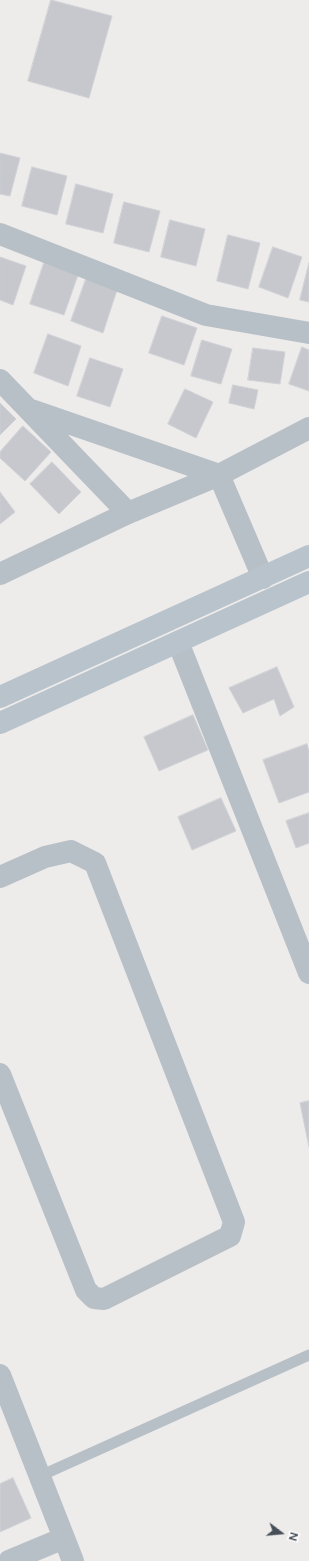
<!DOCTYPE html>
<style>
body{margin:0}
#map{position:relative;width:309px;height:1561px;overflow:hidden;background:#eeebeb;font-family:Figtree,sans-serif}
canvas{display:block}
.north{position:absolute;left:261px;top:1513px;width:40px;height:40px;-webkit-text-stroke:3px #fff;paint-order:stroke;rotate:106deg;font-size:11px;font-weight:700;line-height:16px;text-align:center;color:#464f57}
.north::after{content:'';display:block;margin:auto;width:14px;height:18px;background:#464f57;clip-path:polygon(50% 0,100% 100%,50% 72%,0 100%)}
</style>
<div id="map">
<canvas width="309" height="1561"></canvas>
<div class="north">N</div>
</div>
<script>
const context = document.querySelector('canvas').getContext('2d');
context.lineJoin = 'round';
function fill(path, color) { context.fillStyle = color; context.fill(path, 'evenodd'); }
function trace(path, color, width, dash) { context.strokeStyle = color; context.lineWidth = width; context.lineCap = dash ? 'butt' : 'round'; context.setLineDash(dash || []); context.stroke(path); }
const building = new Path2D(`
 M 51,0 L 112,16 L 89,98 L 28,81 Z
 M 0,153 L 20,158 L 10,196 L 0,194 Z
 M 32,167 L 67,176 L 57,215 L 22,206 Z
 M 76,184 L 113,194 L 103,233 L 66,224 Z
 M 124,202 L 160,211 L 149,252 L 114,243 Z
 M 170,220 L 205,229 L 196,266 L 161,257 Z
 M 228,235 L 260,243 L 248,289 L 217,281 Z
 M 273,247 L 302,257 L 288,298 L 259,287 Z
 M 0,257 L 26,266 L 13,305 L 0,300 Z
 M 44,263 L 78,275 L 64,315 L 30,304 Z
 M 309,263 L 309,302 L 300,300 Z
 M 86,279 L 117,290 L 103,333 L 71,321 Z
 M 162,316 L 197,328 L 184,365 L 149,353 Z
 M 48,334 L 81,346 L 68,386 L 34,373 Z
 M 202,340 L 232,349 L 221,384 L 191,376 Z
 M 302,347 L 309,350 L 309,391 L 289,384 Z
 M 253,348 L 285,352 L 280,384 L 248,380 Z
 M 90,358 L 123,369 L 110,407 L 77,396 Z
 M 233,385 L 258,390 L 254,409 L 229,403 Z
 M 185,389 L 213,402 L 196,438 L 168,424 Z
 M 0,403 L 16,419 L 0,435 Z
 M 23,426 L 51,452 L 25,481 L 0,458 L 0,452 Z
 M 52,462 L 81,492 L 59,514 L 30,484 Z
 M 0,492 L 15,512 L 0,524 Z
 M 277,667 L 294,707 L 280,716 L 274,699 L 243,713 L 229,688 Z
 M 193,715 L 208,750 L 159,771 L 144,737 Z
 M 307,744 L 309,751 L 309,792 L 279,803 L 263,760 Z
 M 221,798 L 236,831 L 192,850 L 178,817 Z
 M 309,813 L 309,843 L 296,848 L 286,821 Z
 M 309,1101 L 309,1147 L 300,1103 Z
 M 13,1478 L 31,1518 L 0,1532 L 0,1484 Z`);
const lane = new Path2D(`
 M 40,1476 L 309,1355`);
const street = new Path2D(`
 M 0,234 L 206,315 L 309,333
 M 0,380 L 128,513
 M 28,409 L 219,475 L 263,578
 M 0,574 L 128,513 L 219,475 L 309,428
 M 178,642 L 309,973
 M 0,877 L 45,857 L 71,851 L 95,863 L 234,1222 L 230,1236 L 104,1299 L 94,1298 L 86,1290 L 0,1074
 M 0,1375 L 73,1561
 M 9,1561 L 64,1538`);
const secondary = new Path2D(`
 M 0,697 L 309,556
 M 0,723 L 309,582`);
fill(building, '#c6c8ce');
trace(building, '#d0d2d6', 1);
trace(lane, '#b8c0c7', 11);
trace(street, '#b8c0c7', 22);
trace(secondary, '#b8c3cc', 22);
</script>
